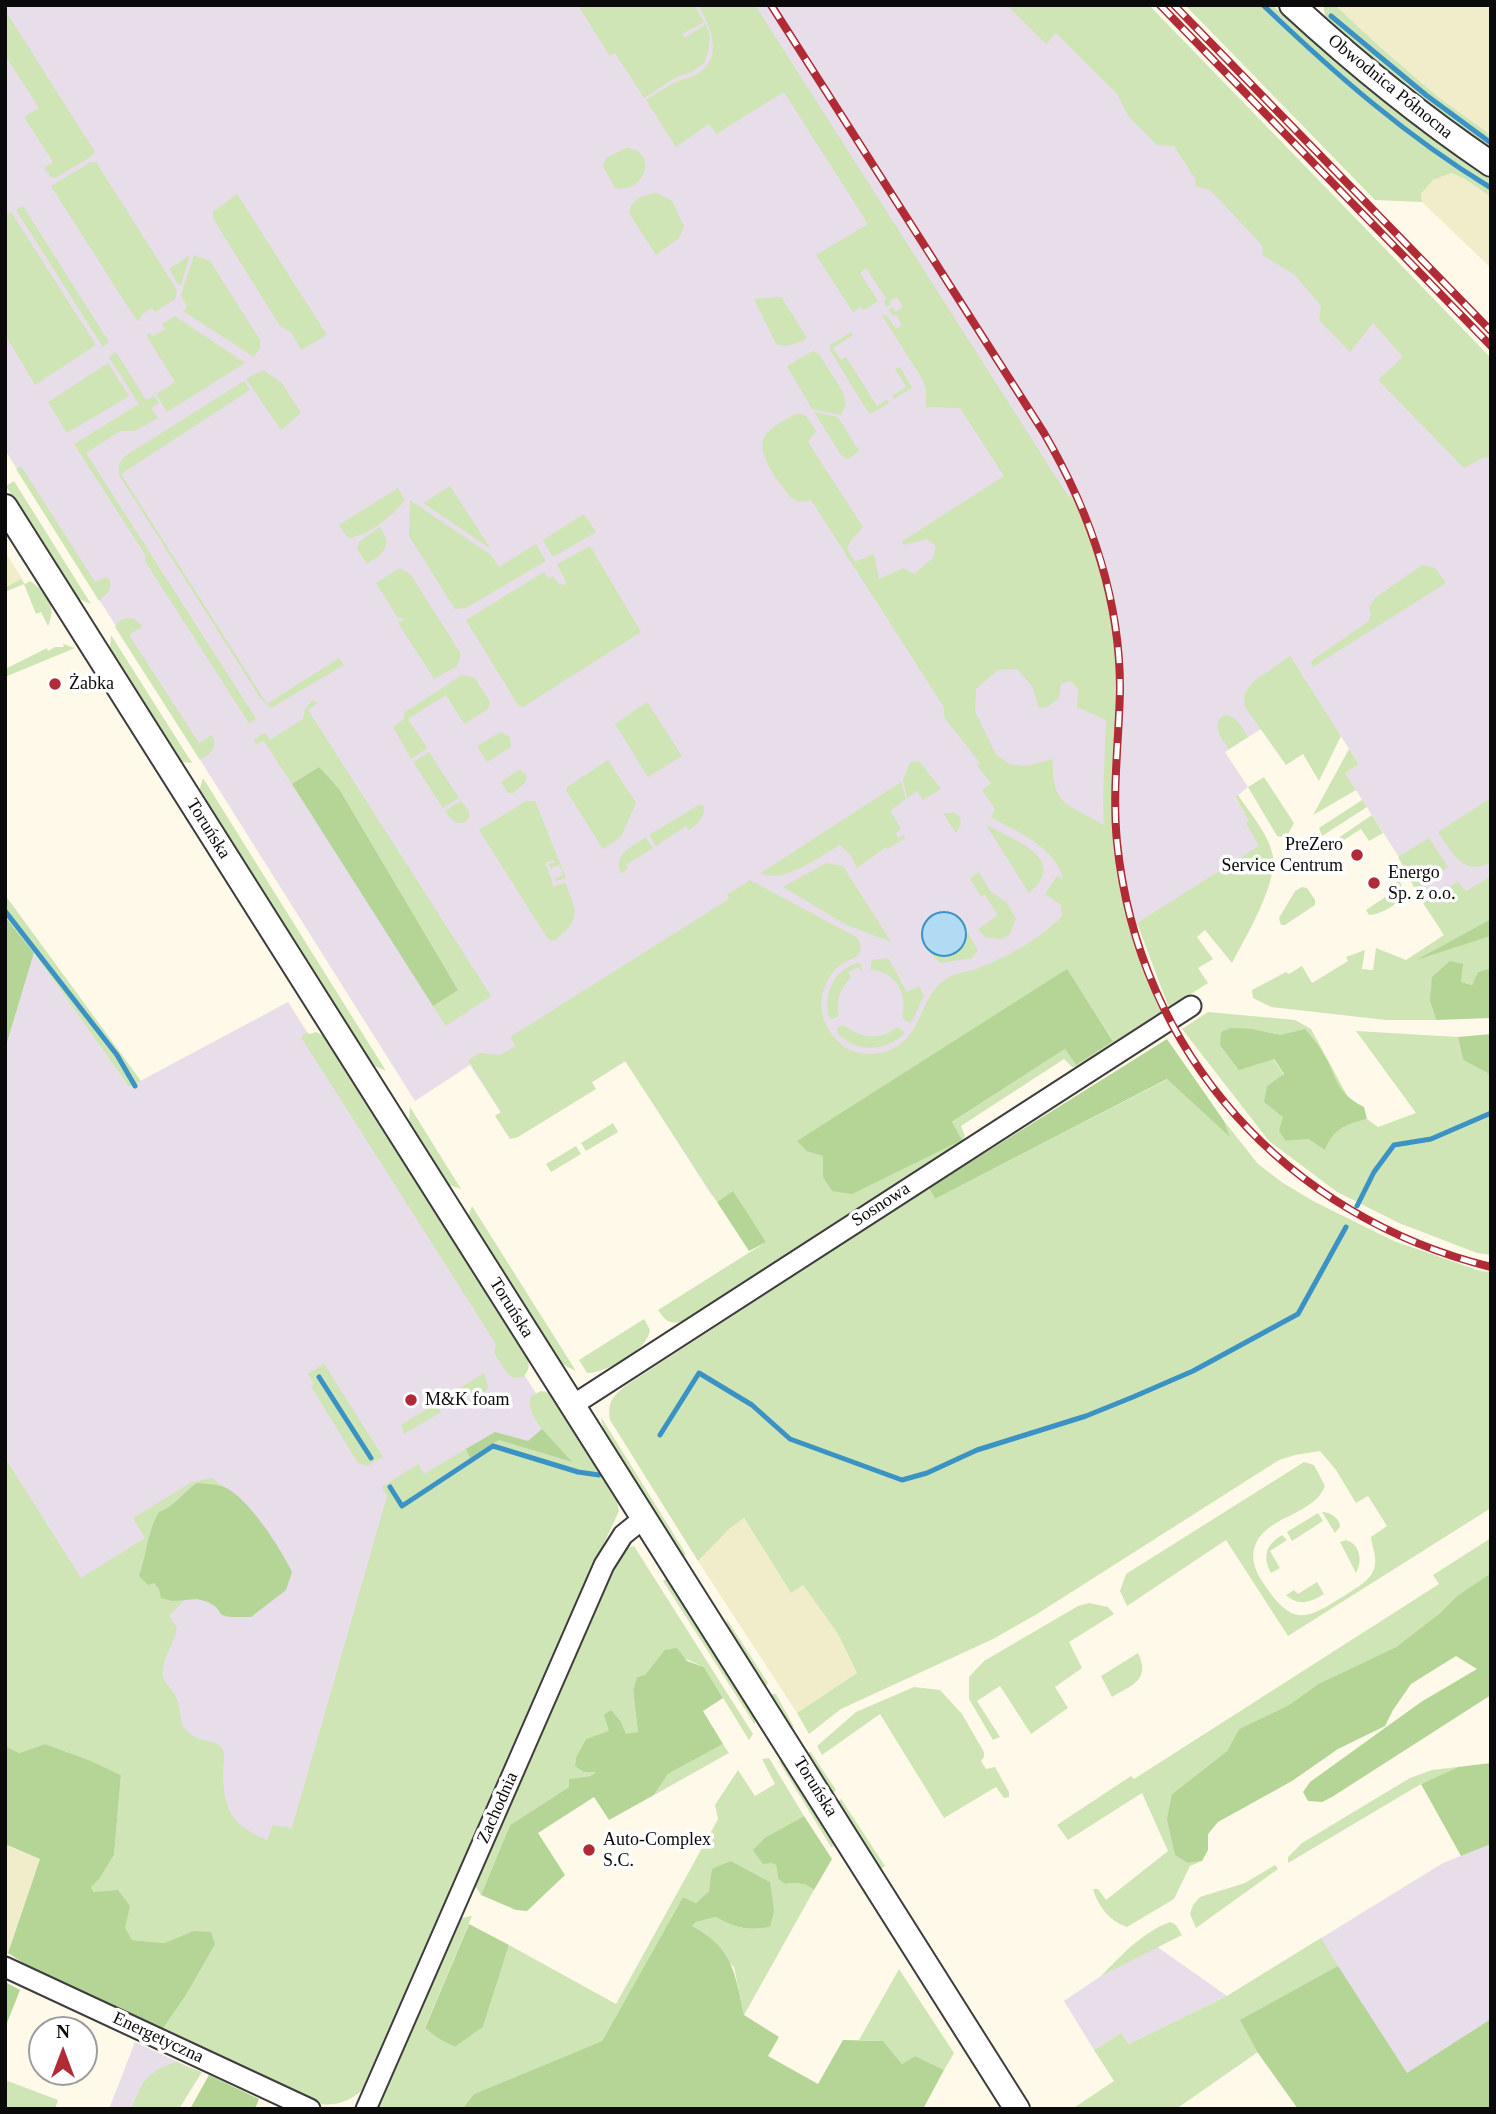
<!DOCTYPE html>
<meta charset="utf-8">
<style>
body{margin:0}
#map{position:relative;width:1496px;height:2114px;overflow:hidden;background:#fef9e8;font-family:"Times New Roman",serif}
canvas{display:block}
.frame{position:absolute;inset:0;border:7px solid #0a0a0a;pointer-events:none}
.north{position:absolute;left:28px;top:2016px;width:70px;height:70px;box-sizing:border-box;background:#fff;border:2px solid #9d9d9d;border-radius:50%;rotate:0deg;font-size:19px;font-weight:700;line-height:28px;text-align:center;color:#0a0a0a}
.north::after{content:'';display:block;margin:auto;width:24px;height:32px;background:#b02b36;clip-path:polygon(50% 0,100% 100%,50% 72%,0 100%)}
</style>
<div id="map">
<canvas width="1496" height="2114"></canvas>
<div class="frame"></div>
<div class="north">N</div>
</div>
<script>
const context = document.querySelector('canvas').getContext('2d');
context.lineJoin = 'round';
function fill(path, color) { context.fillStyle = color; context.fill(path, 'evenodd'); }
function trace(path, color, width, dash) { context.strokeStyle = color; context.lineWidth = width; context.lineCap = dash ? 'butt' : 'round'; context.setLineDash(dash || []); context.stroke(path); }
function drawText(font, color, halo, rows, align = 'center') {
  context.font = font + ' "Times New Roman",serif'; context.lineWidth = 7; context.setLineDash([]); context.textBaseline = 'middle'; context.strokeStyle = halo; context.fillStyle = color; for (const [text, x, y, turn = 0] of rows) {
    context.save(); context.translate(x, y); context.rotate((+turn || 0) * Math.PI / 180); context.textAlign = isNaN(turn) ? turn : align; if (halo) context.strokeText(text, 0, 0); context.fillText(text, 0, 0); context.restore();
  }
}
const industrial = new Path2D(`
 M 5,5 L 1112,5 L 1491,410 L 1491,919 L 1452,940 L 1345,773 L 1359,764 L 1314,695 L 1225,752 L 1248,787 L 1235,798 L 1264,844 L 712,1196 L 626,1061 L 513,1131 L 470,1065 L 415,1101 L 5,450 Z
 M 34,953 L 129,1087 L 288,1002 L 582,1466 L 274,1898 L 5,1482 L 5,1049 Z
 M 1491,1844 L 1491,2109 L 1289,2034 L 1258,2052 L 1227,1996 L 1129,2044 L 1121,2033 L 1094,2050 L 1064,2001 L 1101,1976 L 1156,1946 L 1227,1996 L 1443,1863 Z
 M 135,2042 L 185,2065 L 151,2078 L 137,2109 L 109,2109 Z`);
const farmland = new Path2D(`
 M 1335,5 L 1491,5 L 1491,135 L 1438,97 L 1380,47 Z
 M 1451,173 L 1465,179 L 1491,197 L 1491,268 L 1422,202 L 1421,194 L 1433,180 Z
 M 5,552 L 23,580 L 5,588 Z
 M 744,1518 L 791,1593 L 803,1585 L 838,1634 L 857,1673 L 797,1713 L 698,1561 L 729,1529 Z
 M 5,1844 L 40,1859 L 8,1953 L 5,1952 Z`);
const green = new Path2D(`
 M 578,5 L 694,5 L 704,22 L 682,34 L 685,38 L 706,24 L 710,37 L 708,53 L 704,63 L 692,72 L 676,77 L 644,98 L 615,53 L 610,56 Z
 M 698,5 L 755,5 L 1068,496 L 1076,498 C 1083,516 1091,534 1097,552 C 1111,595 1117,645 1116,689 C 1116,746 1107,804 1115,860 C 1122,913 1140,964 1162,1013 L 1077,1067 L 1072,1067 L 1064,1059 L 961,1126 L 965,1136 L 962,1141 L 681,1322 C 669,1325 664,1319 658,1310 L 766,1242 L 733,1192 L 717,1202 L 625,1061 L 592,1082 L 596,1089 L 518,1137 L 510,1139 L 495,1116 L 501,1112 L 468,1060 L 480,1053 L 500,1055 L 516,1046 L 510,1037 L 729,899 L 727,895 L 750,880 L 858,938 C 860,944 862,948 859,954 C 856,958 850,959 845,962 C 828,972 819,993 822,1012 C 825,1028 835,1042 850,1050 C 859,1054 871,1055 881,1053 C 925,1042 916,999 946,979 C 955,972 966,973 976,969 C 1006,958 1040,939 1062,916 L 1061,905 L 1045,894 L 1057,876 L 1063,879 C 1055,846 1018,833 991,817 L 995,809 L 982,790 L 991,783 L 977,766 L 980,763 L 944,717 L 944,707 L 811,500 L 799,502 L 792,498 C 780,484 750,448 768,432 C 775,425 787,419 795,414 C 807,411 810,422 816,431 L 808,442 L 863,527 L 851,540 L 847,548 L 855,562 L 874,554 L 879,579 L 903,568 L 914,574 L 933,558 L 936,546 L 927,539 L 904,545 L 901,542 L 1004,476 L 960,408 L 926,407 L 926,391 L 923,380 L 881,314 L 887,316 L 896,329 L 902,325 L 897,316 L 893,315 L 888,310 L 892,307 L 895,312 L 903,307 L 897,297 L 889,301 L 891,304 L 886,307 L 884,303 L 886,298 L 866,268 L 860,273 L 878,301 L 864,310 L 861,307 L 853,312 L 816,255 L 868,224 L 784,92 L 716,134 L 709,124 L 676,147 L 646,100 C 655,94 664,88 674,83 C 680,79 688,79 694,76 C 725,60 712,28 698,5 ZM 1017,669 L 1032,686 L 1039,708 L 1047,707 L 1059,698 L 1061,684 L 1070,681 L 1078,689 L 1077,707 L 1106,720 L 1103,799 L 1104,825 C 1068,804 1051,806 1053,759 L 1026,766 L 1012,765 L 996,755 L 975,711 L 976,689 L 998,670 ZM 1067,970 L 1113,1040 L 1076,1065 L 1065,1049 L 951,1123 L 961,1140 L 823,1177 L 823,1156 L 798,1141 Z
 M 1007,5 L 1149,5 L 1491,358 L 1491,459 L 1485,457 L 1464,468 L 1378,380 L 1403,357 L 1373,323 L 1350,352 L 1319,320 L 1321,306 L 1295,275 L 1262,255 L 1263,246 L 1210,190 L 1195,186 L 1196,180 L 1174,146 L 1157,145 L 1129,117 L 1117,94 L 1056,33 L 1046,44 Z
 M 1185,5 L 1272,5 C 1342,68 1413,128 1491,180 L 1491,197 L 1465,179 L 1451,173 L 1433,180 L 1421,194 L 1422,202 L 1375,200 Z
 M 1323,5 L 1335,5 L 1380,47 L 1438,97 L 1491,135 L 1491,149 L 1381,68 L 1326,20 Z
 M 5,10 L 95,152 L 89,158 L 55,178 L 51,177 L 44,168 L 53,162 L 24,117 L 39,108 L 5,55 Z
 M 626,148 C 660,150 645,195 615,188 L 603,166 L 606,158 Z
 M 91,162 L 96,162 L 177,290 L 175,299 L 155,312 L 151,308 L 140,316 L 141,318 L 137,321 L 51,186 Z
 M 657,193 L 672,201 L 684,226 L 679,238 L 656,255 L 629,213 C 632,199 643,194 657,193 Z
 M 237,194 L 327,335 L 301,350 L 292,333 L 280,326 L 214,220 L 213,212 Z
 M 23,206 L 109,342 L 103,347 L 16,210 Z
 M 11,212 L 96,345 L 35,385 L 5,334 L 5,216 Z
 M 190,255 L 181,285 L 178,284 L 169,269 Z
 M 194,255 L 210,261 L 260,340 L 260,348 L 254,357 L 183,311 L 187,307 L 181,295 Z
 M 781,297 L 807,338 C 797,344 787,348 776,344 L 754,299 Z
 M 175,316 L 245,363 L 167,412 L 156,394 L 175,382 L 146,335 L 150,333 L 153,336 L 165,329 L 162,324 Z
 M 851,332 L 853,335 L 833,348 L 841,360 L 846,357 L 877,406 L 887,399 L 889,403 L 872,413 L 868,412 L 830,350 L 830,345 Z
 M 813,351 L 819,354 L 843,392 L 846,404 L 841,415 L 812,409 L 787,366 Z
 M 116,352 L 146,400 L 154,396 L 159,403 L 151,408 L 158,418 L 134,431 L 120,431 L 86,453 L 253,714 L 256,719 L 249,723 L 145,561 L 146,556 L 74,444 L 139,404 L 109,357 Z
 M 108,363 L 129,396 L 67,433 L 48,402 Z
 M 900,367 L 912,388 L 894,399 L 892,396 L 906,387 L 895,369 Z
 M 263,370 L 282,383 L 301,413 L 281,430 L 246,379 Z
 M 244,381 L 250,390 L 121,474 L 267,704 L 339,658 L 344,665 L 271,708 L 261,699 L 119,475 L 119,464 L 125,456 Z
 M 814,412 L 838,417 L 859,451 L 848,459 L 841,455 Z
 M 21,466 L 95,582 L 106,577 L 110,580 L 110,590 L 99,601 L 16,469 Z
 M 14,481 L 91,604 L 77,598 L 6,486 Z
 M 450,486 L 491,549 L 423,503 Z
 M 398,488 L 405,500 C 392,516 369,536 348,538 L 339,525 Z
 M 410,500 L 491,555 L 499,567 L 536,544 L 546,561 L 466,608 L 455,609 L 409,536 Z
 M 584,514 L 596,532 L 553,557 L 543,540 Z
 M 380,527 C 393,547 384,553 367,564 L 357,549 L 360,541 Z
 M 590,546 L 641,632 L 523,707 L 518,705 L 466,620 L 544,572 L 549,579 L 553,576 L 559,584 L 565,585 L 566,582 L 557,564 Z
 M 1422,565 L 1435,568 L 1446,583 L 1313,667 L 1311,661 L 1369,621 L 1371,613 L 1369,608 L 1375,598 Z
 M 400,568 L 411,575 L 461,654 L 457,666 L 434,679 L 397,621 L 401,622 L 405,618 L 398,618 L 376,583 Z
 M 21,579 L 25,584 L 30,581 C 46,592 58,606 48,626 L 41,612 L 36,614 L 24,584 L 5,592 L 5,588 Z
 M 127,618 L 134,619 L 143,626 L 129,635 L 199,743 L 212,735 C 218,747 211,754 200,760 L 115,627 L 121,620 Z
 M 111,635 L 192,763 L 182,762 L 178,758 L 110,649 Z
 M 63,644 L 75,648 L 5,677 L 5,669 L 47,648 L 48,651 L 55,647 L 64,647 Z
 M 1290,656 L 1341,736 L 1319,781 L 1303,754 L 1286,765 L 1245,707 L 1244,694 L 1253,682 Z
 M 462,675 L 475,678 L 490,702 L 488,709 L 464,724 L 446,695 L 408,719 L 427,748 L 411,759 L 393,727 L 404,719 L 404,713 Z
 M 313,700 L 318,703 L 308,710 L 491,996 L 446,1026 L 433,1006 L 458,989 L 319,767 L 292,784 L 264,741 L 256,744 L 253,740 L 265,733 L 270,740 L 303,719 L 305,709 Z
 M 647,702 L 682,756 L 648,777 L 615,724 Z
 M 1226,715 C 1238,718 1242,727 1248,737 L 1229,749 L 1219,734 L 1217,724 L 1220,718 Z
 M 501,732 L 510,737 L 511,747 L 487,762 L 477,746 Z
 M 1349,749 L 1359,764 L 1345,773 L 1356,790 L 1313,815 Z
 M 429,752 L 459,798 L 443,808 L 413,762 Z
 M 608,760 L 636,803 L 621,837 L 603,849 L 566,790 L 567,787 Z
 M 919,761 L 941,789 L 923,800 L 917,791 L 907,798 L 903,780 L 910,762 Z
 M 519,770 L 526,774 L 526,782 L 513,793 L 508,793 L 501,782 Z
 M 1264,777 L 1294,823 L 1286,838 L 1277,836 L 1248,787 Z
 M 203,778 L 386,1071 L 375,1066 L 367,1059 L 199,791 Z
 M 901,782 L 906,799 L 890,811 L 901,829 L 896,833 L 898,838 L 904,835 L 905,838 L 888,849 L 886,847 L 857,868 L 850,854 L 840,845 C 820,856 783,885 761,873 Z
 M 1238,795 C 1249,812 1270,835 1273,857 C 1276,887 1246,936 1232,963 L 1205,930 L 1197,937 L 1213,959 L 1198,968 L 1208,983 L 1169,1008 L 1137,923 L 1259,846 L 1246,823 L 1249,821 L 1235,797 Z
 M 1491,798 L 1491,862 C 1464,878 1451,851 1438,832 Z
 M 1362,800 L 1367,807 L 1322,836 L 1319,828 Z
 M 461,801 L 469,811 L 469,818 C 460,829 451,820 445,811 Z
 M 526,801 L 535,801 L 566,878 L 555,881 L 555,879 L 563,875 L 559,865 L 551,868 L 548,864 L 555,862 L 554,860 L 545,863 L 552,880 L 552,885 L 554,887 L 565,882 C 577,913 582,918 554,941 L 548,939 L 479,830 Z
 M 699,805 L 704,806 C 706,817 697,824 689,830 L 686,826 L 656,846 L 649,835 Z
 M 943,813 L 954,813 L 960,817 L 961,824 L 956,833 Z
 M 1372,815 L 1383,833 L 1369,841 L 1361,829 L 1333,847 L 1325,847 Z
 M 986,825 C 1012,839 1071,859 1029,893 Z
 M 646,837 L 653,848 L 626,865 L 628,869 L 621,873 C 612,855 633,846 646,837 Z
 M 1429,838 L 1448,867 L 1415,889 L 1398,857 Z
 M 826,863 L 843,866 L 891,942 L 845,924 L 783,887 Z
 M 1390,867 C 1394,873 1401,881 1402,887 C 1405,903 1382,914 1369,915 L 1366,910 L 1399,888 Z
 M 979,872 L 990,891 L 1006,902 L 1016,918 L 1010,934 L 1002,939 L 985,937 L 978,929 L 998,915 L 985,895 L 981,896 L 970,879 Z
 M 1491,876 L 1491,919 L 1420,958 L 1491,936 L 1491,968 L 1478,972 L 1472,985 L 1461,982 L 1430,1001 L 1436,1020 L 1386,1020 L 1271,1007 L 1253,998 L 1252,990 L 1286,972 L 1289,974 L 1302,966 L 1312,983 L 1348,961 L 1346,957 L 1365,950 L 1362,969 L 1373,970 L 1376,948 L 1406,960 L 1444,935 L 1423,903 L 1458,882 L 1466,891 Z
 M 1302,887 L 1307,888 L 1315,900 L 1315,905 L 1285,925 L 1281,925 L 1279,918 L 1295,891 Z
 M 5,896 L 11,903 L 141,1081 L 129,1087 L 34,953 L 5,917 Z
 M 968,933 L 978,950 L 972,958 L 940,963 L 930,952 C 946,959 963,953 966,934 Z
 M 888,958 L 907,992 L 919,986 L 924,996 L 912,1021 L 909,1023 L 902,1018 C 908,994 897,972 871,970 L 871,963 L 873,960 Z
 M 857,963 L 861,964 L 862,971 L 858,967 L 848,972 L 851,977 C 840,989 835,1000 839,1016 L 832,1019 L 829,1018 C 823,994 833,971 857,963 Z
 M 1208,1012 L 1295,1020 L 1311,1029 L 1349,1099 L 1339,1087 L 1323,1052 L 1281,1035 L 1253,1029 L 1284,1075 L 1267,1086 L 1283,1117 L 1286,1141 L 1308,1139 L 1325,1150 C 1335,1128 1344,1125 1367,1119 L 1378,1127 L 1416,1113 L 1356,1031 L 1458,1037 L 1463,1060 L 1491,1075 L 1489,1095 L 1491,1096 L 1491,1255 L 1477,1253 L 1399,1223 L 1337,1192 L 1269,1141 L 1182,1029 Z
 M 843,1025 C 860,1038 880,1042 897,1027 L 904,1031 L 904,1034 C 884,1052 858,1053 838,1034 L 837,1028 Z
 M 307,1032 L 309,1034 L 316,1032 L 324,1036 L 524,1351 C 529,1361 532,1368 523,1377 L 514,1378 L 507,1373 L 494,1353 L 496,1344 L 301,1037 Z
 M 1168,1079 L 1229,1135 L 1224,1121 L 1258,1164 L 1283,1183 L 1315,1202 L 1394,1241 L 1480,1271 L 1491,1272 L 1491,1508 L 1288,1636 L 1226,1540 L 1127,1606 L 1120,1591 L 1126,1574 L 1304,1462 L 1314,1465 L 1325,1486 C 1314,1516 1262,1516 1254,1549 C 1251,1562 1257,1574 1264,1584 C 1294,1629 1307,1619 1347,1594 C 1357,1587 1370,1581 1374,1569 C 1378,1558 1372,1548 1371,1537 L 1387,1526 L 1368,1496 L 1356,1503 L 1336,1470 L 1320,1451 L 1295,1455 L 1279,1460 L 1037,1614 L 993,1639 L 841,1709 L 809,1734 L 797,1713 L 857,1673 L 838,1634 L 803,1585 L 791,1593 L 744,1518 L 729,1529 L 698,1561 L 610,1420 C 607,1403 612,1397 625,1386 L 929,1188 L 935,1199 Z
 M 410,1107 L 461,1189 L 447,1184 L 412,1129 L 409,1119 Z
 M 613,1123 L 618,1132 L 586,1151 L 581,1143 Z
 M 576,1146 L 581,1154 L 551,1172 L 546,1164 Z
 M 472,1206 L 576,1371 L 564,1365 L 556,1357 L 470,1222 L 469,1215 Z
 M 644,1319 L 650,1330 C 648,1350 606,1373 587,1373 L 579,1360 Z
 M 324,1364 L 383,1457 L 367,1466 L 358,1463 L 311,1386 L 314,1384 L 308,1374 Z
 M 484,1373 L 488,1387 L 479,1405 L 477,1406 L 469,1395 L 446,1408 L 442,1399 Z
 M 541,1391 L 550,1393 L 616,1496 L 619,1511 L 571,1614 L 366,2087 C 351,2100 340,2106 320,2104 L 162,2030 L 184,1998 L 193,1931 L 164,1943 L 132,1940 L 90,1886 L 100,1878 L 114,1855 L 121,1775 L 89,1760 L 45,1744 L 19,1753 L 5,1746 L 5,1458 L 81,1578 L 145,1538 L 133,1518 L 192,1482 L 212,1478 L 225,1488 L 197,1483 C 164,1503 151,1541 139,1576 L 148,1585 L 154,1583 L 173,1601 L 186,1599 L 169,1615 L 177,1628 C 175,1642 164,1655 163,1669 C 161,1683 171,1686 176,1697 C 184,1712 174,1727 197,1738 C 206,1742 220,1740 224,1753 C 225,1758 223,1768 223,1774 C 224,1812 232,1825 267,1840 L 273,1825 L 292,1828 L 387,1496 L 382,1487 L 418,1464 L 424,1474 L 466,1449 L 470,1457 L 499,1440 L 571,1462 C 559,1445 523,1418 531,1396 Z
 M 435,1404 L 441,1412 L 404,1434 L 401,1425 Z
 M 601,1417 L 686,1554 L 682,1557 L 604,1432 Z
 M 1322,1512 C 1330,1512 1340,1518 1340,1527 L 1335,1533 Z
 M 1318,1513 L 1323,1521 L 1292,1541 L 1287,1532 Z
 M 1282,1535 L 1287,1540 L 1270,1551 L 1280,1568 L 1271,1573 C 1262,1556 1266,1545 1282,1535 Z
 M 1491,1538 L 1491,1573 L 1457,1596 L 1440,1613 L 1396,1647 L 1318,1684 L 1289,1705 L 1239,1729 L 1227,1751 L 1172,1794 L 1188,1863 L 1202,1861 L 1190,1866 L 1174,1899 L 1127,1927 C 1109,1921 1098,1906 1093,1889 L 1098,1889 L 1106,1900 L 1168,1851 L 1142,1793 L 1068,1840 L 1057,1825 L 1131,1776 L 1134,1779 L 1439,1584 L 1433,1575 Z
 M 1346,1540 C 1360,1544 1363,1561 1356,1573 L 1340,1542 Z
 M 634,1546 L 753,1734 L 749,1740 L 704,1667 L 666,1650 L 645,1675 L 637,1677 L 633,1690 L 638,1732 L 626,1735 L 621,1722 L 609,1732 L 586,1739 L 576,1757 L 575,1766 L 597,1771 L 590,1776 L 569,1779 L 569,1787 L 510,1825 L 481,1895 L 474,1884 L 615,1562 L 627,1548 Z
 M 667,1578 L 755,1717 L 755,1725 L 663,1581 Z
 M 1317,1582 L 1324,1594 C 1311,1602 1299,1607 1286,1595 L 1294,1590 L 1298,1594 Z
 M 1089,1603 L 1108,1607 L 1114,1614 L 1069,1642 L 1082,1668 L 1055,1687 L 1068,1708 L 1031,1734 L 1000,1686 L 977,1701 L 1000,1737 L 993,1740 L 969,1699 L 969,1677 L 984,1661 L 1078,1606 Z
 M 726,1618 L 768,1683 L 766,1686 L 728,1628 Z
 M 1138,1653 C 1151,1680 1132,1685 1112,1697 L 1101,1676 Z
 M 914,1687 L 940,1690 L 962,1714 L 984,1752 L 984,1757 L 981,1761 L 986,1769 L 995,1767 L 1009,1792 L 1009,1797 L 1004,1798 L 996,1787 L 944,1818 L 880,1714 L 822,1755 L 817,1746 L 856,1712 Z
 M 772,1694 L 776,1694 L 794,1727 L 790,1727 L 772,1698 Z
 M 723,1744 L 729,1753 L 654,1795 L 668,1774 Z
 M 810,1751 L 836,1790 L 832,1794 L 807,1755 Z
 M 769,1758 L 804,1816 L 766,1837 L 771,1863 L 776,1865 L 778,1879 L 785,1884 C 796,1882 805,1883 814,1890 L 744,2015 L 734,1967 L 692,1926 L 696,1922 L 716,1917 C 734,1928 749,1931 770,1927 L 770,1882 L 731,1861 L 709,1891 L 696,1903 L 683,1897 L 602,2041 L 474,2094 L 462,2109 L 378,2109 L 461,1918 L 472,1916 L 425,2027 L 439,2039 L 455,2047 L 483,2027 L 509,1945 L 616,2004 L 718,1819 L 715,1805 L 738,1770 L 755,1796 L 775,1784 L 762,1759 Z
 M 778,1760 L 785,1765 L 834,1842 L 834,1846 L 831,1847 Z
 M 1458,1767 L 1421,1784 L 1288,1863 L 1288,1857 L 1302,1843 L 1410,1778 L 1432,1770 Z
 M 841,1799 L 885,1866 L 880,1869 L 837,1802 Z
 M 1275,1865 L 1278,1869 L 1196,1928 L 1190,1914 L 1193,1905 L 1200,1897 L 1245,1883 Z
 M 1170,1922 L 1176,1925 L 1182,1935 L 1101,1976 C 1122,1955 1141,1933 1170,1922 Z
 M 1321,1938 L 1338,1966 L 1241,2020 L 1258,2052 L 1176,2109 L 1072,2109 L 1114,2081 L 1094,2050 L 1121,2033 L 1129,2044 L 1227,1996 Z
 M 899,1969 L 954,2053 L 944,2070 L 915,2056 L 902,2064 L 883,2041 L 859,2040 Z
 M 176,2062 L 202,2072 L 179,2109 L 131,2109 C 143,2081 146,2072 176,2062 Z
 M 5,2080 L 58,2100 L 55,2109 L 5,2109 Z`);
const forest = new Path2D(`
 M 319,767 L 339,789 L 458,990 L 433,1006 L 292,784 Z
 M 5,917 L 34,953 L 5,1049 Z
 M 1491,919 L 1491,936 L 1416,960 Z
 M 1450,961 L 1463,964 L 1461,982 L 1472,985 L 1478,972 L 1491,968 L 1491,1018 L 1436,1020 L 1430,1001 L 1432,977 Z
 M 1067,969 L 1113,1041 L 1076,1065 L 1065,1049 L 952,1122 L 962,1140 L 852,1194 L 832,1191 L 823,1177 L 823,1156 L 807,1151 L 797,1141 Z
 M 1231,1028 L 1253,1029 L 1281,1035 L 1305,1029 C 1311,1036 1317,1043 1322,1051 C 1338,1077 1334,1092 1364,1107 L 1367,1119 C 1344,1125 1335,1128 1325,1150 L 1308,1139 L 1286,1141 L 1279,1131 L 1283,1117 L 1264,1102 L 1267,1086 L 1284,1074 L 1274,1059 L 1239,1070 L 1220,1045 L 1221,1032 Z
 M 1491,1034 L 1491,1075 L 1463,1060 L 1458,1037 Z
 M 1167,1039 L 1224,1121 L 1230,1137 L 1167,1079 L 935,1199 L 929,1188 Z
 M 733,1191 L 766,1242 L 749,1251 L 717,1202 Z
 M 542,1429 L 572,1462 L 499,1440 L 470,1458 L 466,1449 L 495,1432 L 528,1441 Z
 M 197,1483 C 206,1484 216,1484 224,1487 C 248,1497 281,1549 292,1572 L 286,1590 L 251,1617 L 229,1617 L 222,1615 L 216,1607 L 208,1602 L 197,1599 L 173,1601 L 161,1598 L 159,1589 L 154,1583 L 148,1585 L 139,1576 C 146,1556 148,1530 159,1512 C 174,1507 184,1491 197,1483 Z
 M 1491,1573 L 1491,1695 L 1332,1797 L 1322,1802 L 1308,1801 L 1303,1792 L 1310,1782 L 1421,1702 L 1477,1669 L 1456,1656 L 1411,1684 L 1393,1710 L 1385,1726 L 1338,1749 L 1292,1781 L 1218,1822 L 1208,1834 L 1208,1850 L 1202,1861 L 1188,1863 L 1175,1855 L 1167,1819 L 1172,1794 L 1227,1751 L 1239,1729 L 1289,1705 L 1318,1684 L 1396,1647 L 1440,1613 L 1457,1596 Z
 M 677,1648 L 687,1661 L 704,1667 L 723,1698 L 703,1711 L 723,1744 L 668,1774 L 654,1795 L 609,1820 L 594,1797 L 538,1833 L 565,1875 L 527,1911 L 516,1910 L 481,1895 L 510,1825 L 569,1787 L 569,1779 L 590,1776 L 596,1772 L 584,1772 L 575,1766 L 576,1757 L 586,1739 L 609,1731 L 604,1715 L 611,1710 L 621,1722 L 626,1734 L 638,1732 L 633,1690 L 637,1677 L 645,1675 L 665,1650 Z
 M 45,1744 L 89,1760 L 121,1775 L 114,1855 L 100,1878 L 91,1887 L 94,1892 L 118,1890 L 130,1906 L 125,1928 L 132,1940 L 164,1943 L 193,1931 L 211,1932 L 215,1944 L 184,1998 L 162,2030 L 39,1973 L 8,1953 L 40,1859 L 5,1844 L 5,1746 L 19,1753 Z
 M 1491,1763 L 1491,1844 L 1461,1856 L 1421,1784 L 1458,1767 Z
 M 804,1816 L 832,1859 L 814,1890 C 805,1883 796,1882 785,1884 L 778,1879 L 776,1865 L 771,1863 L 763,1864 L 753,1850 L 766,1837 Z
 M 731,1861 L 770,1882 L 774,1911 L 770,1927 C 749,1931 734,1928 716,1917 L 696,1922 L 692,1926 C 733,1948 735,1973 744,2015 L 779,2037 L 768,2056 L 818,2084 L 843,2040 L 883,2041 L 902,2064 L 915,2056 L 944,2070 L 923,2109 L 462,2109 L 474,2094 L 602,2041 L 683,1897 L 696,1903 L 709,1891 L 712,1869 Z
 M 469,1924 L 509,1945 L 483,2027 L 455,2047 L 439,2039 L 425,2028 Z
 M 1338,1966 L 1407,2073 L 1491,2019 L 1491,2109 L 1298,2109 L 1258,2053 L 1240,2020 Z
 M 5,1982 L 20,1990 L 5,2028 Z
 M 209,2075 L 259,2099 L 255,2109 L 190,2109 Z`);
const water = new Path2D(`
 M922 934a22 22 0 1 1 44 0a22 22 0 1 1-44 0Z`);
const stream = new Path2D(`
 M 1263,5 C 1334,73 1407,137 1491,188
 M 1331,16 L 1426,95 L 1491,143
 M 5,911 L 117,1055 L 135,1086
 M 1357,1206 L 1374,1172 L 1394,1145 L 1431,1139 L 1491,1113
 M 319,1377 L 371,1458
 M 660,1435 L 699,1373 L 752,1405 L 790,1439 L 902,1480 L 927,1473 L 977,1450 L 1086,1416 L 1133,1397 L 1193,1371 L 1298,1314 L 1346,1227
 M 390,1487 L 402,1506 L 493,1446 L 578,1472 L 599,1475`);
const minor = new Path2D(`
 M 573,1405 L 1191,1006
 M 5,1967 L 310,2109
 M 366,2109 L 604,1565 L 623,1535 L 644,1518`);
const tertiary = new Path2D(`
 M 1292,5 C 1355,63 1420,116 1491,164
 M 5,507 L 1017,2109`);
const rail = new Path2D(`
 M 771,5 L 1044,433 C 1090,512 1120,596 1120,689 C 1119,740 1112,791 1117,842 C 1138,1053 1287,1217 1491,1267
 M 1160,5 L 1491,346
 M 1174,5 L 1491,331`);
const markers = [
 [55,684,7,"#b02b36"],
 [1357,855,7,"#b02b36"],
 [1374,883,7,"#b02b36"],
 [411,1400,7,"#b02b36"],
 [589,1850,7,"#b02b36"]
];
const streetNames = [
 ["Obwodnica Północna",1390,87,39],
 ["Toruńska",208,829,58],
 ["Sosnowa",881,1205,-33],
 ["Toruńska",511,1308,58],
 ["Toruńska",815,1787,58],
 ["Zachodnia",498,1808,-66],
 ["Energetyczna",158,2038,25]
];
const poiNames = [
 ["Żabka",69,684],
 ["PreZero",1343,845,"right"],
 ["Service Centrum",1343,866,"right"],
 ["Energo",1388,873],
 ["Sp. z o.o.",1388,894],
 ["M&K foam",425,1400],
 ["Auto-Complex",603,1840],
 ["S.C.",603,1861]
];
fill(industrial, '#e7dee9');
fill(farmland, '#f1edca');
fill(green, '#cfe5b5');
fill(forest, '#b4d595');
fill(water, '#b0dbf2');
trace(water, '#3b92c4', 2);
trace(stream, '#3b92c4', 5);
trace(minor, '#3d3d3d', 23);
trace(tertiary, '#3d3d3d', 28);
trace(minor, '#fff', 19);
trace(tertiary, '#fff', 24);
trace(rail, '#b02b36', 8);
trace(rail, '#fff', 5, [16]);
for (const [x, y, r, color] of markers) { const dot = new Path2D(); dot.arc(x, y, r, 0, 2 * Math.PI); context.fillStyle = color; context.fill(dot); trace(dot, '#fff', 2.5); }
drawText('18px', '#0a0a0a', '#fff', streetNames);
drawText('18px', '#0a0a0a', '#fff', poiNames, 'left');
</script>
